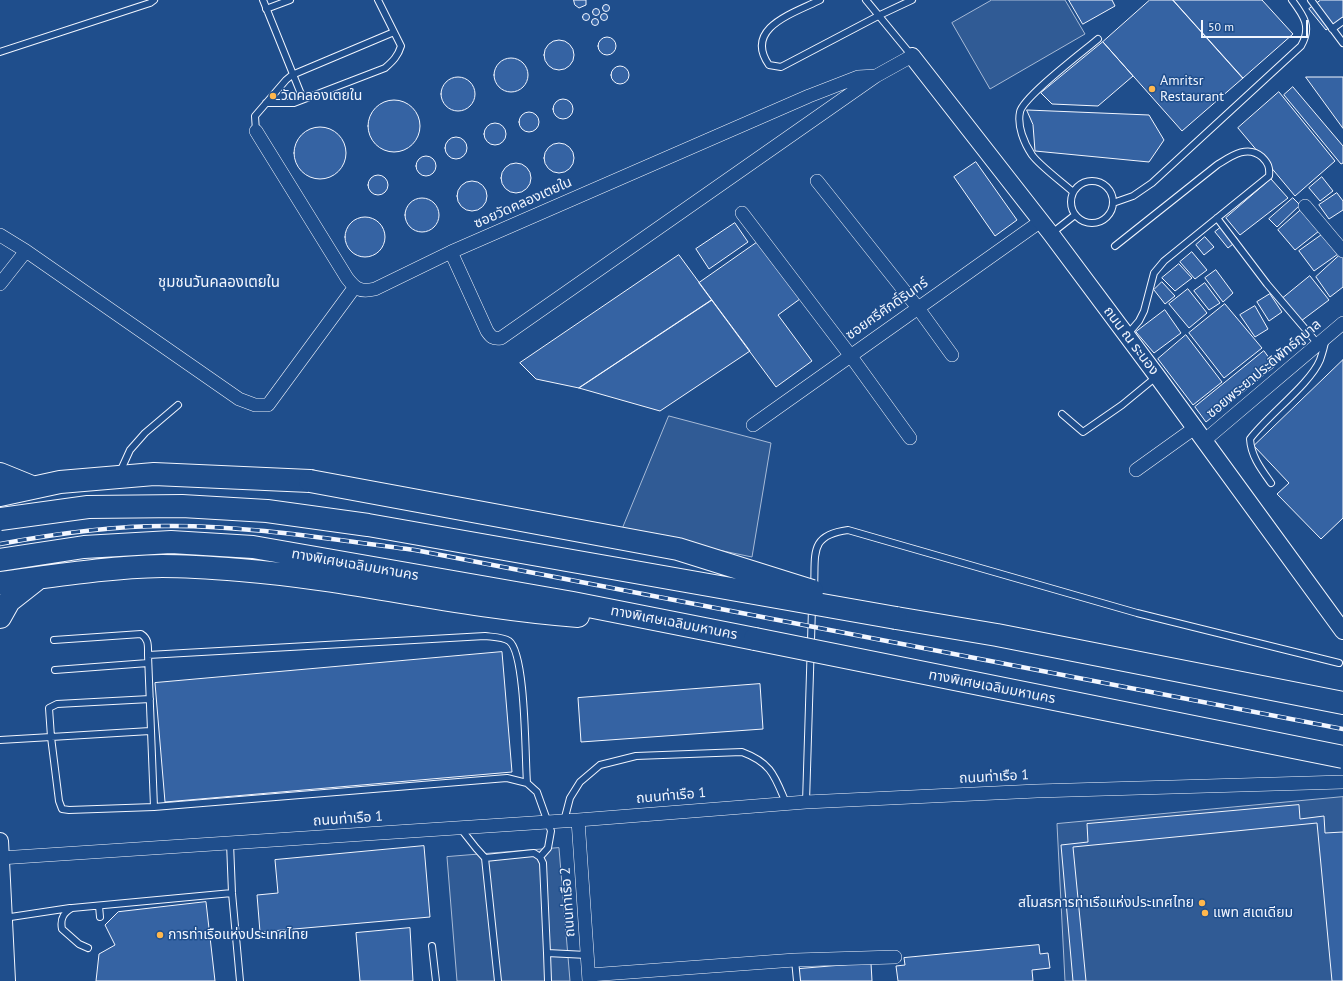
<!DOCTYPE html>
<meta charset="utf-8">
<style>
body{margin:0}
#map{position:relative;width:1343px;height:981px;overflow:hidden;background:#1f4e8c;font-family:"PT Sans",sans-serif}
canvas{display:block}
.scale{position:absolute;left:1201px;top:20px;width:107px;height:18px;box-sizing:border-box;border:2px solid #f2f6ff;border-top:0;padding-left:5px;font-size:12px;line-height:14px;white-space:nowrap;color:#f2f6ff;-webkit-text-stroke:3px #1f4e8c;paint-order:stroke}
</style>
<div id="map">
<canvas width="1343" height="981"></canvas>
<div class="scale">50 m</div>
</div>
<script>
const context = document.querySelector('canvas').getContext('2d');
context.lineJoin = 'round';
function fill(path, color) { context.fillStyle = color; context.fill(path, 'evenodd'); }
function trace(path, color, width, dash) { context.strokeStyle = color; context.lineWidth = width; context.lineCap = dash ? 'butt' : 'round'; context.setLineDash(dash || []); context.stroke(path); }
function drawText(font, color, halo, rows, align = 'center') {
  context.font = font + ' "PT Sans","Noto Sans Thai",sans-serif'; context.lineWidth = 3; context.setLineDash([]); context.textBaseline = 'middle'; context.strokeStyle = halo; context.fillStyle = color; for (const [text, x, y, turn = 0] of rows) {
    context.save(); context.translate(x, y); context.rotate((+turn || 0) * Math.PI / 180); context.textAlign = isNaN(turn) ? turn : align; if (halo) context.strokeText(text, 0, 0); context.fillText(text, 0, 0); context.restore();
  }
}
const built = new Path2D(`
 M 992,0 L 1065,0 L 1085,34 L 990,89 L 952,23 Z
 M 669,416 L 771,443 L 752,557 L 622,530 Z
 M 1343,797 L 1343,981 L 1065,981 L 1057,824 Z
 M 559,848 L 570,981 L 457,981 L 447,857 Z`);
const building = new Path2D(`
 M 574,0 L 586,0 L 586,5 L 579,8 L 575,5 Z
 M 1069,0 L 1112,0 L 1115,6 L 1083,24 Z
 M 1150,0 L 1173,0 L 1243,78 L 1182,131 L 1103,42 Z
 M 1173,0 L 1262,0 L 1293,34 L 1243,78 Z
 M 1321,0 L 1343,0 L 1343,17 L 1326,30 L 1309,9 Z
 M602.5 8a3.5 3.5 0 1 1 7 0a3.5 3.5 0 1 1-7 0Z
 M592.5 12a3.5 3.5 0 1 1 7 0a3.5 3.5 0 1 1-7 0Z
 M582.5 17a3.5 3.5 0 1 1 7 0a3.5 3.5 0 1 1-7 0Z
 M600.5 17a3.5 3.5 0 1 1 7 0a3.5 3.5 0 1 1-7 0Z
 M591.5 22a3.5 3.5 0 1 1 7 0a3.5 3.5 0 1 1-7 0Z
 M598 46a9 9 0 1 1 18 0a9 9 0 1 1-18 0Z
 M544 55a15 15 0 1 1 30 0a15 15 0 1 1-30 0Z
 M 1103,42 L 1133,76 L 1098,106 L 1052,104 L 1041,93 Z
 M494 75a17 17 0 1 1 34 0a17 17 0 1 1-34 0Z
 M611 75a9 9 0 1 1 18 0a9 9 0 1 1-18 0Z
 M441 94a17 17 0 1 1 34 0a17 17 0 1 1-34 0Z
 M 1306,77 L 1343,77 L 1343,128 Z
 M 1293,87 L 1343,146 L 1343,163 L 1341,164 L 1284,95 Z
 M 1279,92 L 1335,161 L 1295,196 L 1238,128 Z
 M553 109a10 10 0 1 1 20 0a10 10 0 1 1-20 0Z
 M368 126a26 26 0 1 1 52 0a26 26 0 1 1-52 0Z
 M 1027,110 L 1149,115 L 1164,140 L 1149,162 L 1035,151 L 1033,125 Z
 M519 122a10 10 0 1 1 20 0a10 10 0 1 1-20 0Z
 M484 134a11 11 0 1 1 22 0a11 11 0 1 1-22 0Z
 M294 153a26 26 0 1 1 52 0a26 26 0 1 1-52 0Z
 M445 148a11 11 0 1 1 22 0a11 11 0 1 1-22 0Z
 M544 158a15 15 0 1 1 30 0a15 15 0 1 1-30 0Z
 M416 166a10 10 0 1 1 20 0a10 10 0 1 1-20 0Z
 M 976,162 L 1017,220 L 995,236 L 954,177 Z
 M501 178a15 15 0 1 1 30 0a15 15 0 1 1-30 0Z
 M368 185a10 10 0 1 1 20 0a10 10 0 1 1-20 0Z
 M 1322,177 L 1333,191 L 1320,201 L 1309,188 Z
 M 1271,179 L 1288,198 L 1240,235 L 1226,218 Z
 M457 196a15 15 0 1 1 30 0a15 15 0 1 1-30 0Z
 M 1337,193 L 1343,201 L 1343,210 L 1329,219 L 1319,205 Z
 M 1293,198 L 1300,205 L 1277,227 L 1269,219 Z
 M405 215a17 17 0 1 1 34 0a17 17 0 1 1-34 0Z
 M 1302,209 L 1319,231 L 1295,250 L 1278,230 Z
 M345 237a20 20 0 1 1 40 0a20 20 0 1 1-40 0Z
 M 735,223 L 748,242 L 709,269 L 696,249 Z
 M 1225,224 L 1238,240 L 1228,248 L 1215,232 Z
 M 1323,234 L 1338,254 L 1314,271 L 1299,251 Z
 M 1205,237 L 1214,247 L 1204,255 L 1196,245 Z
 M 762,239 L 804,296 L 778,315 L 812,361 L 776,387 L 699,283 Z
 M 1192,252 L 1207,270 L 1195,279 L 1180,262 Z
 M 1341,254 L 1343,257 L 1343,287 L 1330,297 L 1316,277 Z
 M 679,255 L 712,300 L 579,388 L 536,379 L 520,363 Z
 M 1179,264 L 1192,278 L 1175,291 L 1162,278 Z
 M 1216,270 L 1233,293 L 1223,302 L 1205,278 Z
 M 1310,276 L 1329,300 L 1301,321 L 1283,298 Z
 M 1162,282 L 1175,296 L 1165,304 L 1154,290 Z
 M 1205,283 L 1220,303 L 1209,310 L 1194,291 Z
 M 1188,289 L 1207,313 L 1189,328 L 1169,304 Z
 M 1270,294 L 1282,312 L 1269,321 L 1257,302 Z
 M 712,300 L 750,351 L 660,411 L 579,388 Z
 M 1225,304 L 1262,348 L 1224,378 L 1189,333 Z
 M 1255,306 L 1268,329 L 1255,337 L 1240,315 Z
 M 1165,310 L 1181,333 L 1154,353 L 1136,332 Z
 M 1186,335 L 1222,382 L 1193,405 L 1158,359 Z
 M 1264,351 L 1275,366 L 1206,422 L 1195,407 Z
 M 1343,360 L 1343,518 L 1321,539 L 1277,494 L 1289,483 L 1254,446 Z
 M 502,652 L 512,772 L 165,802 L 155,683 Z
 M 760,684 L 763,729 L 581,742 L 578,698 Z
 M 1299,805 L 1300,819 L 1324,816 L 1325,833 L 1343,832 L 1343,981 L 1332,981 L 1317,823 L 1073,847 L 1086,981 L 1073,981 L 1061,845 L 1088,842 L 1087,824 Z
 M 424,846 L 430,917 L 260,932 L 257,895 L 278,893 L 275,860 Z
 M 206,902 L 215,981 L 96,981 L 99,954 L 115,945 L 105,925 L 118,912 Z
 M 410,928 L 413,981 L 360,981 L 356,933 Z
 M 1039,945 L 1040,954 L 1048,953 L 1050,968 L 1032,970 L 1033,981 L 898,981 L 896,966 L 905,965 L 904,958 Z
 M 871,963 L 872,981 L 800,981 L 799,969 Z`);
const service = new Path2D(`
 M 263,0 L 303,99
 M 820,0 C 794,13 743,28 769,65 L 781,67 L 880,15 L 912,0
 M 866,0 L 912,56
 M 1311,0 L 1343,43
 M 266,9 L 290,0
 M 1332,29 L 1343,21
 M 0,52 L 150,3 L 154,0
 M 266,103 L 294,103 L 385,68 C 393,61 398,56 401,46 L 378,0
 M 256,131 L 255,116 L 286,80 L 292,75 L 394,32
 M1071 202a21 21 0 1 1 42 0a21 21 0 1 1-42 0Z
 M 1073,192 C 1062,182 1040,166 1032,155 C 1024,143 1017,126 1020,112 C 1023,97 1084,51 1098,39
 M 1113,203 L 1133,196 L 1152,183 L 1301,46 C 1312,27 1304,16 1292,0
 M 1217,218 L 1267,284 L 1318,344
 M 1052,233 L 1075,215
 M 1115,246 L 1217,165 C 1230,157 1247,144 1262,157 C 1268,163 1270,167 1269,176 L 1164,261 L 1154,273 L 1144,311 L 1139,321 L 1127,335
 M 1062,414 L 1083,432 L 1122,405 L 1156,377
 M 120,472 L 130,450 L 145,433 L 178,405
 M 1271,483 C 1261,469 1251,456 1250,439 C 1268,415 1310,384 1320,360 C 1322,354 1324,348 1325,342
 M 814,588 C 816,555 808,535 848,530 L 1137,613 L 1339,663
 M 54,640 L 141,634 C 149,639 148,646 148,655
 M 55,670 L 148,663
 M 150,699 L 57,704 L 49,708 L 51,737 L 150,731
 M 0,740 L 51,737 L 59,801 L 62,809 L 69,810 L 154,807 L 507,778 L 527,783 L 537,792 L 551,831 L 548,848 L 540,857
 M 806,802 L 812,608
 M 154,807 L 148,655 L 485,636 C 492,637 503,637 509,641 C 526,653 525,758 527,783
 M 564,821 L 570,798 L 580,782 L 600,765 L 636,756 L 742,752 C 772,763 775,777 786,803
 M 461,829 L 476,848 L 485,858
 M 230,843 L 232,893 L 240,981
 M 99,906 L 100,917
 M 4,918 L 70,908
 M 432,946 L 436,981
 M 88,948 L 79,944 L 62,929 C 60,919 63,913 72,908 L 232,893
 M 547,953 L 548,981
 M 795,960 L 797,981
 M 498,981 L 485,858 L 534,853 L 540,857 L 543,863 L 547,953 L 587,955`);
const minor = new Path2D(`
 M 256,131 L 347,278 C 356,290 361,292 375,289 L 451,252 L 809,96 L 858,77 L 876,76
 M 817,181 L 918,308 L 952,355
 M 1305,206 L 1343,251
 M 742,213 L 850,355 L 910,438
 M 0,235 L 26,251
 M 451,252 L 487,331 C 491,337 493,339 501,338 L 876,76 L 912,56
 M 0,284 L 26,251 L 239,399 L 255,405 L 268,405 L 354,288
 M 753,425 L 1041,221
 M 1205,440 L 1343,323
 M 1136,470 L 1196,427
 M 578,820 L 589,981
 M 0,858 L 578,820 L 806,802 L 1037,791 L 1343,782
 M 589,975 L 795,960 L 895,957`);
const tertiary = new Path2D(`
 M 912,56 L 1051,234 L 1157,376 L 1343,631
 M 0,841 L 7,981`);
const motorway = new Path2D(`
 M 0,474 L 32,487
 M 0,495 L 60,482 L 154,474 L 310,481
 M 0,560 L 84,547 L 171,542 L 253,547 L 573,603 L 755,639
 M 0,583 C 54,576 108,567 162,566 C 188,566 215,568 240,570 C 354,579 465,608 578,616
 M 0,617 L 9,601 L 37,579
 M 896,618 L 997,635 L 1343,703`);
const rail = new Path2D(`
 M 0,544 C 54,534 110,526 165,526 C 246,525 335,540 415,550 L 1343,729`);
const motorwayBridge = new Path2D(`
 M 310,481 L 678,549 L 812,591
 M 0,519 L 88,507 L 182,506 L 267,511 L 368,525 L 896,618
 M 755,639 L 1343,757`);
const markers = [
 [1152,89,4,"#ffb74d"],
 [273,96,4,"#ffb74d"],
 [1202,903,4,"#ffb74d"],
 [1205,913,4,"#ffb74d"],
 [160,935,4,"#ffb74d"]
];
const poiNames = [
 ["Amritsr",1160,81],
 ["Restaurant",1160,97],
 ["วัดคลองเตยใน",281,96],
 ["สโมสรการท่าเรือแห่งประเทศไทย",1194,903,"right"],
 ["แพท สเตเดียม",1213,913],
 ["การท่าเรือแห่งประเทศไทย",168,935]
];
const streetNames = [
 ["ซอยวัดคลองเตยใน",523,203,-24],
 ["ซอยศรีศักดิ์รินทร์",887,309,-35],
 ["ถนน ณ ระนอง",1131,341,53],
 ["ซอยพระยาประดิพัทธ์ภูบาล",1264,369,-40],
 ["ทางพิเศษเฉลิมมหานคร",355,565,10],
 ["ทางพิเศษเฉลิมมหานคร",674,623,11],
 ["ทางพิเศษเฉลิมมหานคร",992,687,11],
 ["ถนนท่าเรือ 1",994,777,-3],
 ["ถนนท่าเรือ 1",671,796,-5],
 ["ถนนท่าเรือ 1",348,819,-4],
 ["ถนนท่าเรือ 2",568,902,-94]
];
const neighbourhoodNames = [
 ["ชุมชนวันคลองเตยใน",219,283]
];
fill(built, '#305b95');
trace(built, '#a8bbd7', 1);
fill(building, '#3563a3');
trace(building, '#f2f6ff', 1);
trace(service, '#f2f6ff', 8);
trace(minor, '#f2f6ff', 14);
trace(tertiary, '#f2f6ff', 18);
trace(motorway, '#f2f6ff', 24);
trace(service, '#1f4e8c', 6);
trace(minor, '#1f4e8c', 13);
trace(tertiary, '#1f4e8c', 16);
trace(motorway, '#1f4e8c', 22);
trace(rail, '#f2f6ff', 4.5);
trace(rail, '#1f4e8c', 3, [9]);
trace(motorwayBridge, '#f2f6ff', 24, []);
trace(motorwayBridge, '#1f4e8c', 22);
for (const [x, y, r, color] of markers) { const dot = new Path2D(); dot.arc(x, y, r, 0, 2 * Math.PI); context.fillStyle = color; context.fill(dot); trace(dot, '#1f4e8c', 1.5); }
drawText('14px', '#f2f6ff', '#1f4e8c', poiNames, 'left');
drawText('14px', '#f2f6ff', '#1f4e8c', streetNames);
drawText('15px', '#f2f6ff', '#1f4e8c', neighbourhoodNames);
</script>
